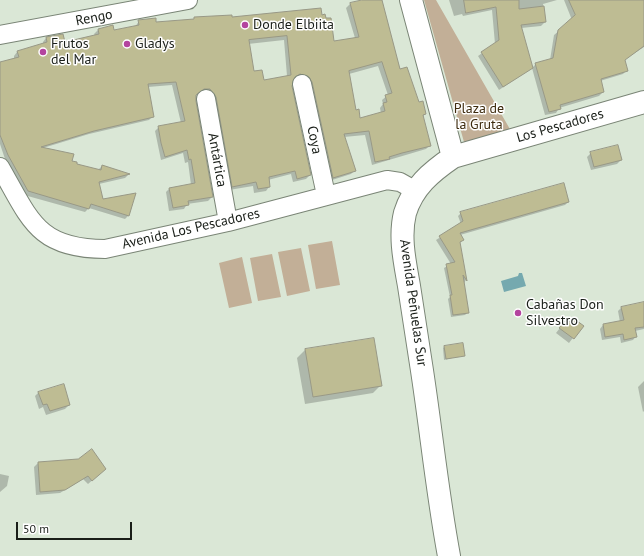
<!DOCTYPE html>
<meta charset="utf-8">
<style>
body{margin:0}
#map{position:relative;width:644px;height:556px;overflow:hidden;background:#dae7d6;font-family:"PT Sans",sans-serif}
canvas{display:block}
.scale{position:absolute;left:16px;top:522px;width:116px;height:18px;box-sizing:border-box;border:2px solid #191e18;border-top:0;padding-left:5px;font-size:12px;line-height:14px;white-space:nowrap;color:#191e18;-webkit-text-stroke:3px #fff;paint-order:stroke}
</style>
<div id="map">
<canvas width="644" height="556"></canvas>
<div class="scale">50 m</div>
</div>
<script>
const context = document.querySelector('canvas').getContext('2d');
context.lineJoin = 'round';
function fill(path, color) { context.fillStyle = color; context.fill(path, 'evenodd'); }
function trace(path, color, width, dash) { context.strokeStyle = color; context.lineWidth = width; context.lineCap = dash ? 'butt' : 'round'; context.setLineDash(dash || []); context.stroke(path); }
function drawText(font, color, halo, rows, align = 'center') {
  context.font = font + ' "PT Sans",sans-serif'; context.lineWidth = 3; context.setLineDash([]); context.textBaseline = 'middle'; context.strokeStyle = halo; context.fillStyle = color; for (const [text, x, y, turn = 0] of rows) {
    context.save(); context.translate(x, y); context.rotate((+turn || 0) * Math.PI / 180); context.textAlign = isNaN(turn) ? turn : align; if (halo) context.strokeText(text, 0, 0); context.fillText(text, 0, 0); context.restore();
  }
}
const green = new Path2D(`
 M 424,0 L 436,0 L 511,131 L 464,142 Z
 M 332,241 L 340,285 L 316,289 L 308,245 Z
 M 301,248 L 310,291 L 287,296 L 278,252 Z
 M 272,254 L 281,297 L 258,301 L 250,258 Z
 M 242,257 L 252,303 L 229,308 L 219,263 Z`);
const water = new Path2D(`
 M 519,273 L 522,273 L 526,286 L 504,292 L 501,281 L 518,276 Z`);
const shadow = new Path2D(`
 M 366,0 L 381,0 L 400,70 L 425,114 L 422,117 L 429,146 L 426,149 L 372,165 L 365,135 L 344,137 L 355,170 L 351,174 L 329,181 L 302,78 L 295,77 L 291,86 L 310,175 L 306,179 L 293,182 L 291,174 L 268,180 L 269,187 L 266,191 L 254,193 L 253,186 L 229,190 L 206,93 L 199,92 L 195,95 L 195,101 L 212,197 L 208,201 L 187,204 L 184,209 L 169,211 L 166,192 L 170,188 L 191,185 L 188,162 L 185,163 L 183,153 L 161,160 L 155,131 L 159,127 L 181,123 L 172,85 L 148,87 L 153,116 L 149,120 L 89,134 L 43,148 L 76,165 L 98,170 L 102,166 L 128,175 L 125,178 L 99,184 L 102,200 L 129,215 L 125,219 L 89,208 L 85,212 L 24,195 L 5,159 L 0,144 L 0,63 L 14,59 L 14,56 L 17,52 L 43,44 L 43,42 L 46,38 L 64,43 L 95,36 L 94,34 L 98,30 L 113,31 L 135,27 L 139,21 L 155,23 L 231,16 L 231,18 L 321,16 L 333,42 L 355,38 L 346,8 L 350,4 ZM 284,40 L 287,76 L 263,81 L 253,72 L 248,44 ZM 378,66 L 388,95 L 382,100 L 383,104 L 380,108 L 381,114 L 359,119 L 356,111 L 349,74 Z
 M 449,0 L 557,0 L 543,4 L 545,22 L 541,26 L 521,28 L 532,68 L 536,64 L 550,60 L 554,35 L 572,20 L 564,0 L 644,0 L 644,47 L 624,60 L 627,70 L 623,74 L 600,81 L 603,92 L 599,96 L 559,108 L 556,113 L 545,115 L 532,68 L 499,90 L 478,56 L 495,44 L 492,10 L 463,16 L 462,14 L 454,16 Z
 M 591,153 L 621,160 L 617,164 L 591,170 L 587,157 Z
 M 568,202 L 565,205 L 460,235 L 463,240 L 459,243 L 466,280 L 464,283 L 468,312 L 465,315 L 451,317 L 448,299 L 450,297 L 444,268 L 451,264 L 436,240 L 461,224 L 458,216 L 461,213 Z
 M 644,303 L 644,329 L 635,331 L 636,336 L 633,340 L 621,343 L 620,337 L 602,340 L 600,329 L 603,325 L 620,322 L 618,311 L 622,307 Z
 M 570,323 L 582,326 L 569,343 L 556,333 L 563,324 Z
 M 444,347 L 464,355 L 444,360 L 443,348 Z
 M 305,350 L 381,385 L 373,393 L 305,404 L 297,358 Z
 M 644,381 L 644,411 L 643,412 L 638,387 Z
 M 39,392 L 69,405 L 65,409 L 46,415 L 43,407 L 39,409 L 35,396 Z
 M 79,460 L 101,473 L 88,484 L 83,479 L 60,493 L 36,495 L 34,467 L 38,463 Z
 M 0,474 L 9,476 L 7,486 L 0,492 Z`);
const building = new Path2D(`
 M 362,0 L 382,0 L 400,69 L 407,67 L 419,102 L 423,101 L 426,114 L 423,115 L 431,146 L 402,153 L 389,157 L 390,159 L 375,162 L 369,131 L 344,134 L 356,171 L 333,178 L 312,82 L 309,77 L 300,74 L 295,77 L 292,86 L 311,175 L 297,179 L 295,171 L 269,177 L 270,187 L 258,189 L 256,182 L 232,187 L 216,97 L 210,89 L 204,89 L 196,95 L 196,101 L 213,197 L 188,201 L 189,205 L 173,208 L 169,188 L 195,183 L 191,159 L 189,160 L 187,150 L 165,157 L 161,143 L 158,126 L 185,121 L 176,82 L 148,84 L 154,117 L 94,131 L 41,147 L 74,154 L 72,161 L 77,162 L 77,164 L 101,170 L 102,165 L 130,174 L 99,182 L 103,199 L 136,193 L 129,216 L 91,204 L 89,209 L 28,191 L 8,155 L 0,135 L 0,62 L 19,57 L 17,51 L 47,42 L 46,37 L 63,34 L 65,42 L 99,34 L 98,29 L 113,25 L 114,30 L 139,25 L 138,20 L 156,18 L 156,22 L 194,19 L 194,17 L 232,15 L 232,17 L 321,8 L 322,15 L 325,14 L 326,18 L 331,18 L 334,41 L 359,37 L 350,3 ZM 287,36 L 291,75 L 264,80 L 262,70 L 254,71 L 249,40 ZM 382,62 L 392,93 L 385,95 L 387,102 L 383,103 L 385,111 L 360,118 L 359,109 L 356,110 L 349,71 Z
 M 464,0 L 519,0 L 519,9 L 544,6 L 546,22 L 521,25 L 533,68 L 503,87 L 481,52 L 499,40 L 496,7 L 466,13 Z
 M 569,0 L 644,0 L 644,46 L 625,60 L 628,71 L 601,79 L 604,92 L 560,105 L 561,109 L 549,112 L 535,63 L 553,58 L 558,30 L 575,15 Z
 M 618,145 L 622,160 L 594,167 L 590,152 Z
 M 564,183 L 569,202 L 460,233 L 464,240 L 460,242 L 467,281 L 463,275 L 469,313 L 453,315 L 450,295 L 452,295 L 446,264 L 455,262 L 439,236 L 463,221 L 460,212 Z
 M 644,302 L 644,327 L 635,328 L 637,337 L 624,340 L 623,334 L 605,337 L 603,324 L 624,320 L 621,307 Z
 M 573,318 L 584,326 L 574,339 L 559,328 L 567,319 L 570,322 Z
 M 374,338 L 382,386 L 313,397 L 305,349 Z
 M 463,343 L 465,356 L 446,359 L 444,346 Z
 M 64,384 L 70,405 L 50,411 L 47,404 L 43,405 L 38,392 Z
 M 92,449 L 106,469 L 92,481 L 88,476 L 65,490 L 40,492 L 38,462 L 78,459 Z`);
const minor = new Path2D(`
 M 0,35 L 188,0
 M 302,84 L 326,195
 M 206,99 L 228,222
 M 0,167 C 30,219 37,249 105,249 L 228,222 L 387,180 L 400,182 L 416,191`);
const tertiary = new Path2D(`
 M 411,0 L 453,157
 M 449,556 C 437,492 431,428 421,364 C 417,338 413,312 409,286 C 405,263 399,237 405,213 C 413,187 431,172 453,157 L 644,102`);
const markers = [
 [245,25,4,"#b4449f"],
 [127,44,4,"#b4449f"],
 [43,52,4,"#b4449f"],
 [518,313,4,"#b4449f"]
];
const streetNames = [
 ["Rengo",94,18,-11],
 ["Los Pescadores",560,126,-16],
 ["Coya",314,140,78],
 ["Antártica",217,160,80],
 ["Avenida Los Pescadores",191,229,-13],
 ["Avenida Peñuelas Sur",413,303,82]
];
const poiNames = [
 ["Donde Elbiita",253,25],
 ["Frutos",51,44],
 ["del Mar",51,60],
 ["Gladys",135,44],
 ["Cabañas Don",526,305],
 ["Silvestro",526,321]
];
const parkNames = [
 ["Plaza de",479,109],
 ["la Gruta",479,125]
];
fill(green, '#c2af97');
fill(water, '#75a9af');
fill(shadow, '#0003');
fill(building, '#bebc93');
trace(building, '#989886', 1);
trace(minor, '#7a8576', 20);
trace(tertiary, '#7a8576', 24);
trace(minor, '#fff', 18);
trace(tertiary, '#fff', 22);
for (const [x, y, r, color] of markers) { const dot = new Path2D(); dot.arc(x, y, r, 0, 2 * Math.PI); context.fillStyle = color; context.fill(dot); trace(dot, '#fff', 1.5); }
drawText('14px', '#191e18', '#fff', streetNames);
drawText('14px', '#191e18', '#fff', poiNames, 'left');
drawText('14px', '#3d2a0d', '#fff', parkNames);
</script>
